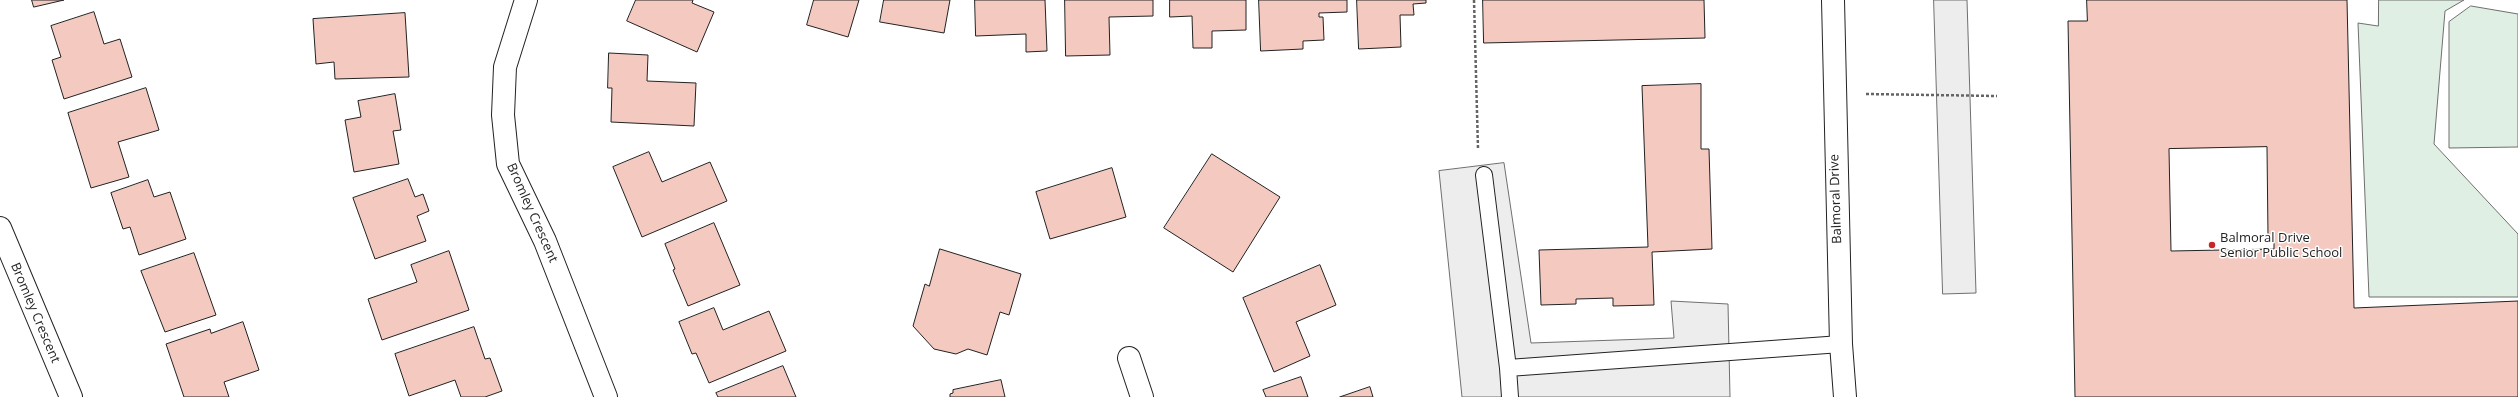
<!DOCTYPE html>
<style>
body{margin:0}
canvas{display:block;background:#fff}
</style>
<canvas width="2518" height="397"></canvas>
<script>
const context = document.querySelector('canvas').getContext('2d');
context.lineJoin = 'round';
function fill(path, color) { context.fillStyle = color; context.fill(path, 'evenodd'); }
function trace(path, color, width, dash) { context.strokeStyle = color; context.lineWidth = width; context.lineCap = dash ? 'butt' : 'round'; context.setLineDash(dash || []); context.stroke(path); }
function drawText(font, color, halo, rows, align = 'center') {
  context.font = font + ' "Open Sans",sans-serif'; context.lineWidth = 3; context.setLineDash([]); context.textBaseline = 'middle'; context.strokeStyle = halo; context.fillStyle = color; for (const [text, x, y, turn = 0] of rows) {
    context.save(); context.translate(x, y); context.rotate((+turn || 0) * Math.PI / 180); context.textAlign = isNaN(turn) ? turn : align; if (halo) context.strokeText(text, 0, 0); context.fillText(text, 0, 0); context.restore();
  }
}
const green = new Path2D(`
 M 2379,0 L 2464,0 L 2445,11 L 2434,144 L 2518,234 L 2518,297 L 2369,297 L 2358,23 L 2378,26 Z
 M 2471,6 L 2518,14 L 2518,147 L 2449,148 L 2449,22 Z`);
const parking = new Path2D(`
 M 1934,0 L 1967,0 L 1976,293 L 1943,294 Z
 M 1504,163 L 1531,343 L 1674,338 L 1671,301 L 1728,304 L 1730,397 L 1462,397 L 1439,171 Z`);
const building = new Path2D(`
 M 32,0 L 64,0 L 34,7 Z
 M 636,0 L 693,0 L 692,3 L 714,12 L 697,52 L 627,21 Z
 M 814,0 L 859,0 L 848,37 L 807,25 Z
 M 884,0 L 950,0 L 944,33 L 880,22 Z
 M 975,0 L 1045,0 L 1047,51 L 1026,52 L 1026,34 L 976,36 Z
 M 1065,0 L 1153,0 L 1153,16 L 1109,17 L 1110,55 L 1066,56 Z
 M 1170,0 L 1246,0 L 1246,30 L 1212,31 L 1212,48 L 1193,48 L 1192,16 L 1170,17 Z
 M 1259,0 L 1347,0 L 1347,12 L 1319,13 L 1319,17 L 1323,17 L 1324,40 L 1303,41 L 1303,49 L 1261,51 Z
 M 1357,0 L 1426,0 L 1426,3 L 1413,4 L 1414,15 L 1400,15 L 1401,47 L 1359,49 Z
 M 1483,0 L 1704,0 L 1705,38 L 1484,43 Z
 M 2087,0 L 2347,0 L 2354,308 L 2518,301 L 2518,397 L 2075,397 L 2068,21 L 2087,21 ZM 2267,147 L 2268,236 L 2274,236 L 2274,249 L 2171,251 L 2169,149 Z
 M 94,12 L 104,44 L 120,39 L 132,77 L 64,99 L 52,60 L 61,57 L 51,26 Z
 M 405,13 L 409,77 L 335,79 L 334,62 L 316,64 L 313,19 Z
 M 609,53 L 648,55 L 647,81 L 696,83 L 694,126 L 611,122 L 612,88 L 608,88 Z
 M 1701,84 L 1701,149 L 1709,149 L 1712,249 L 1652,252 L 1654,305 L 1613,306 L 1613,298 L 1576,299 L 1576,304 L 1541,305 L 1539,250 L 1648,247 L 1642,86 Z
 M 146,88 L 159,130 L 118,142 L 129,177 L 91,188 L 68,113 Z
 M 395,94 L 401,130 L 393,131 L 399,164 L 354,172 L 345,120 L 361,117 L 358,101 Z
 M 649,152 L 662,182 L 710,162 L 727,201 L 642,237 L 613,167 Z
 M 1212,154 L 1280,197 L 1233,272 L 1164,228 Z
 M 1112,168 L 1126,217 L 1050,239 L 1036,192 Z
 M 408,179 L 415,197 L 423,194 L 429,211 L 417,216 L 426,241 L 375,259 L 353,198 Z
 M 148,180 L 154,197 L 170,192 L 186,239 L 139,255 L 130,227 L 123,229 L 111,193 Z
 M 714,223 L 740,285 L 688,306 L 673,270 L 675,269 L 665,244 Z
 M 940,249 L 1021,274 L 1009,315 L 1000,312 L 987,355 L 968,349 L 956,354 L 934,349 L 913,326 L 925,284 L 929,286 Z
 M 449,251 L 469,310 L 382,340 L 368,299 L 417,282 L 411,265 Z
 M 194,253 L 216,315 L 165,332 L 141,271 Z
 M 1320,265 L 1336,305 L 1296,322 L 1310,356 L 1274,372 L 1243,298 Z
 M 714,308 L 723,330 L 769,311 L 786,351 L 709,383 L 696,353 L 692,354 L 679,322 Z
 M 243,322 L 259,370 L 224,382 L 229,397 L 184,397 L 166,344 L 210,329 L 211,333 Z
 M 474,327 L 485,359 L 490,358 L 502,391 L 485,397 L 461,397 L 455,380 L 409,396 L 395,354 Z
 M 783,366 L 796,397 L 718,397 L 716,393 Z
 M 1301,377 L 1308,397 L 1266,397 L 1263,390 Z
 M 1001,380 L 1005,397 L 950,397 L 950,394 L 953,393 L 953,390 Z
 M 1370,387 L 1373,397 L 1340,397 Z`);
const path = new Path2D(`
 M 1474,0 L 1478,149
 M 1866,94 L 1997,96`);
const lane = new Path2D(`
 M 1484,175 L 1508,368 L 1510,397
 M 1508,368 L 1841,344`);
const street = new Path2D(`
 M 526,0 L 505,67 L 503,115 L 508,164 L 545,241 L 606,397
 M 0,228 L 71,397
 M 1129,358 L 1142,397`);
const secondary = new Path2D(`
 M 1833,0 L 1841,344 L 1845,397`);
const markers = [
 [2212,245,4,"#c62828"]
];
const streetNames = [
 ["Balmoral Drive",1836,199,-92],
 ["Bromley Crescent",532,213,66],
 ["Bromley Crescent",35,313,67]
];
const poiNames = [
 ["Balmoral Drive",2220,238],
 ["Senior Public School",2220,253]
];
fill(green, '#e0efe3');
trace(green, '#6f6f6f', 1);
fill(parking, '#ededed');
trace(parking, '#6f6f6f', 1);
fill(building, '#f3c9c0');
trace(building, '#222', 1);
trace(lane, '#222', 18);
trace(street, '#222', 24);
trace(secondary, '#222', 24);
trace(path, '#646464', 2.5, [3, 2]);
trace(lane, '#fff', 16);
trace(street, '#fff', 22);
trace(secondary, '#fff', 22);
for (const [x, y, r, color] of markers) { const dot = new Path2D(); dot.arc(x, y, r, 0, 2 * Math.PI); context.fillStyle = color; context.fill(dot); trace(dot, '#fff', 1.5); }
drawText('13px', '#222', '#fff', streetNames);
drawText('13px', '#222', '#fff', poiNames, 'left');
</script>
